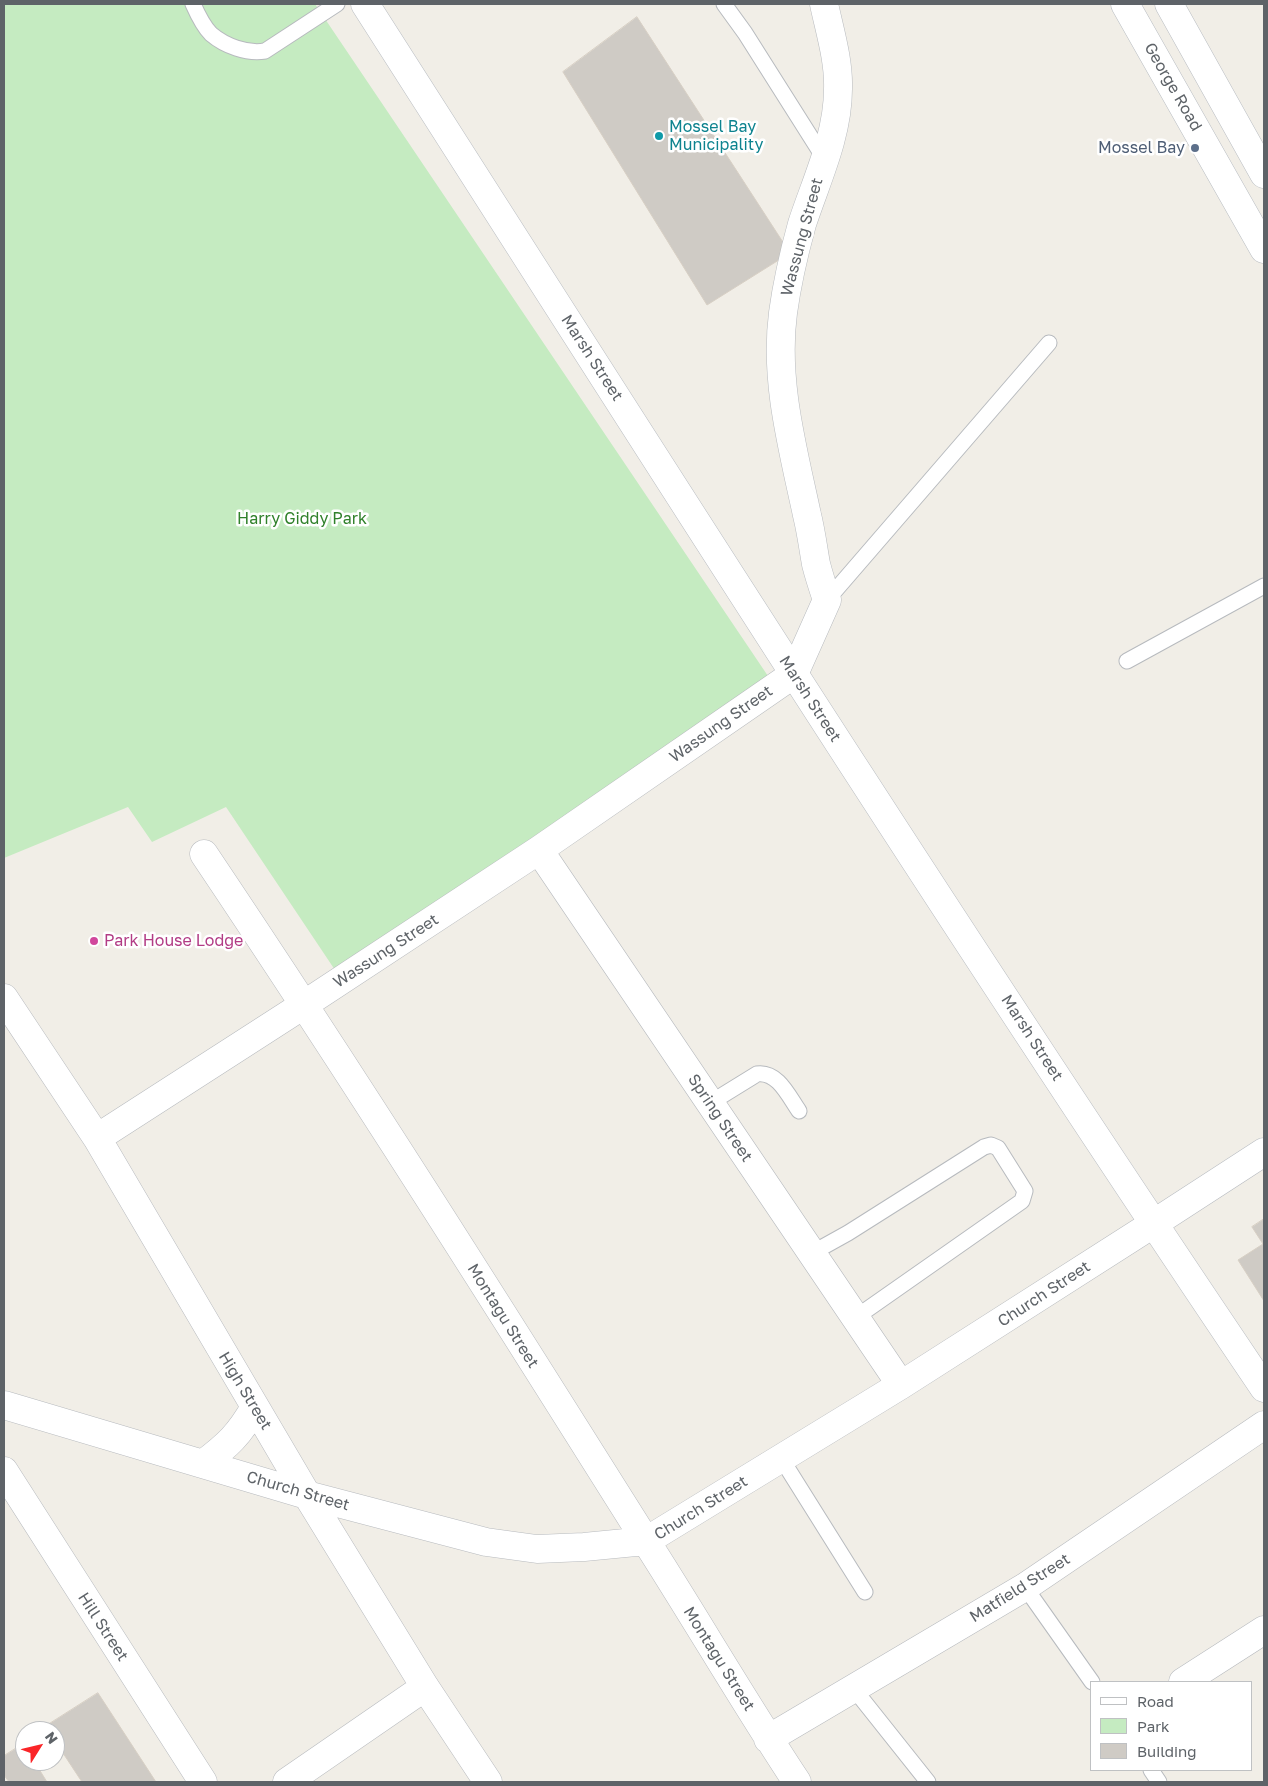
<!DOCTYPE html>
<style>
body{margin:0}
#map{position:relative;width:1268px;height:1786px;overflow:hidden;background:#f1eee7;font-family:"Golos Text",sans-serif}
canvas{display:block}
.frame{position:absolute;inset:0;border:5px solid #5e6368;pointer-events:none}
.legend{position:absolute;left:1090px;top:1681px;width:162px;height:90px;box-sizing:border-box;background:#fff;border:1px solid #bfc1c3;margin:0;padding:6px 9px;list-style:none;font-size:15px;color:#5e6368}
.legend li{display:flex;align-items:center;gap:10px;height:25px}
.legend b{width:25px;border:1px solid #bfc1c3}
.north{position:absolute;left:15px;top:1721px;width:50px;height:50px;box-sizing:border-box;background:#fff;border:1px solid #bfc1c3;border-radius:50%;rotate:54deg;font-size:14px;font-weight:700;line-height:20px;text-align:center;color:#5e6368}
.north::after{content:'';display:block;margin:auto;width:18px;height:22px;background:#fa2528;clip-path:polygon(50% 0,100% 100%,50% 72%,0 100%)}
</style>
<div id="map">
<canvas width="1268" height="1786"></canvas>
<div class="frame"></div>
<ul class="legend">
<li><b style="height:6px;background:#fff"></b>Road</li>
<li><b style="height:14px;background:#c5ebc1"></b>Park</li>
<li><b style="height:14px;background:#cfcbc5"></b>Building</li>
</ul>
<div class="north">N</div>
</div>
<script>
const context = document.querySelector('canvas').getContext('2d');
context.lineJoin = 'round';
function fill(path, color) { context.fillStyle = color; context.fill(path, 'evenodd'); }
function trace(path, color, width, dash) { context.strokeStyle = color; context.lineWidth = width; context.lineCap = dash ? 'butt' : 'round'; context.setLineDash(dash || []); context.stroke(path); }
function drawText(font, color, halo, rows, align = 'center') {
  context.font = font + ' "Golos Text",sans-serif'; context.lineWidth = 5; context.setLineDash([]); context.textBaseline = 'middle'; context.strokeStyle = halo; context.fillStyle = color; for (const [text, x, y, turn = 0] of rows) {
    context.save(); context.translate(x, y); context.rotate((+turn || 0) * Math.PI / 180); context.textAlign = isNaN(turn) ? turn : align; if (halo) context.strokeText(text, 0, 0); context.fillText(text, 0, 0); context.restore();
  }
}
const green = new Path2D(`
 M 4,4 L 315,4 L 770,679 L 339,976 L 226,807 L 152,842 L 128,807 L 4,858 Z`);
const building = new Path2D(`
 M 637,17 L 790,253 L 707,305 L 563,72 Z
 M 1264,1219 L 1264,1301 L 1238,1260 L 1263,1244 L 1252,1227 Z
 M 98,1693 L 156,1782 L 82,1782 L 59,1747 L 55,1750 L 55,1731 L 38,1731 Z
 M 23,1744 L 25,1747 L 25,1761 L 34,1761 L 47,1782 L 9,1782 L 4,1775 L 4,1756 Z`);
const lane = new Path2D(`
 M 193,4 C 197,13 204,27 211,34 C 225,46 247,54 265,51 L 337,4
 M 724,4 L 745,33 L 824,158
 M 827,600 L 1049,343
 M 1127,661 L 1264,586
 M 710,1103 L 757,1074 C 778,1071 789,1097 799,1111
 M 812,1253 L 848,1233 L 984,1147 L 991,1145 L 998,1148 L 1025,1191 L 1022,1201 L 855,1318
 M 781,1458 L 865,1592
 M 1025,1587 L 1092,1682
 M 854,1689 L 928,1782
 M 1151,1770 L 1159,1782`);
const street = new Path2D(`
 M 539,850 L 901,1385
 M 204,854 C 355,1079 500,1309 644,1538 C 696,1619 744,1702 797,1782
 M 4,998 L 97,1138 L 307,1495 L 425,1687 L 488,1782
 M 97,1138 L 305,1004 L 539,850 L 794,674 L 827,600 C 823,588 819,576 816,564 C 813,547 811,531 807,515 C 793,449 774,381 783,313 C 787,283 794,253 802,224 C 816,181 838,136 838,89 C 839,61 830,32 824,4
 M 4,1405 L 307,1495 L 486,1542 L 537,1549 L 584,1547 L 646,1541 L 901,1385 L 1153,1224
 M 203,1464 C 228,1445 239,1435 255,1407
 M 4,1471 L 203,1782
 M 1183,1682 L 1264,1630
 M 768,1739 L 1025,1587 L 1264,1425
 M 287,1782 L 425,1687`);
const secondary = new Path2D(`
 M 365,4 C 661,467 956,932 1264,1388
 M 1125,4 L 1264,249
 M 1169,4 L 1264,174
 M 1153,1224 L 1264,1152`);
const markers = [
 [659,136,5,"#0f9aa8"],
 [1195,148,5,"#5c6f8a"],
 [94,941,5,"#d1479c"]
];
const streetNames = [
 ["George Road",1173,87,60],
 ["Wassung Street",802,237,-75],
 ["Marsh Street",592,358,57],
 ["Marsh Street",810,699,57],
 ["Wassung Street",721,724,-35],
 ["Wassung Street",386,951,-33],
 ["Marsh Street",1032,1038,57],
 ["Spring Street",720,1118,56],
 ["Church Street",1044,1294,-33],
 ["Montagu Street",503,1316,58],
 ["High Street",245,1391,59],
 ["Church Street",298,1491,16],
 ["Church Street",701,1508,-32],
 ["Matfield Street",1020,1588,-32],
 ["Hill Street",103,1627,57],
 ["Montagu Street",719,1659,58]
];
const cultureNames = [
 ["Mossel Bay",669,127],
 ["Municipality",669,145]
];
const serviceNames = [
 ["Mossel Bay",1185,148]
];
const parkNames = [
 ["Harry Giddy Park",302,519]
];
const hotelNames = [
 ["Park House Lodge",104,941]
];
fill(green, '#c5ebc1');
fill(building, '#cfcbc5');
trace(building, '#d7cfc4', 1);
trace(lane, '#b7babe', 17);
trace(street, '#b7babe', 29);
trace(secondary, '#b8bcc1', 29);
trace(lane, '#fff', 15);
trace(street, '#fff', 28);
trace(secondary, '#fff', 28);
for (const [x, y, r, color] of markers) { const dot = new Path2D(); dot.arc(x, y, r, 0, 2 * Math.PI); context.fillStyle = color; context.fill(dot); trace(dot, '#fff', 2); }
drawText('16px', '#5e6368', '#fff', streetNames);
drawText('16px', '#0d838f', '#fff', cultureNames, 'left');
drawText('16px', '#4e5e75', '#fff', serviceNames, 'right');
drawText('16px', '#30812b', '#fff', parkNames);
drawText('16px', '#b23c85', '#fff', hotelNames, 'left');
</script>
